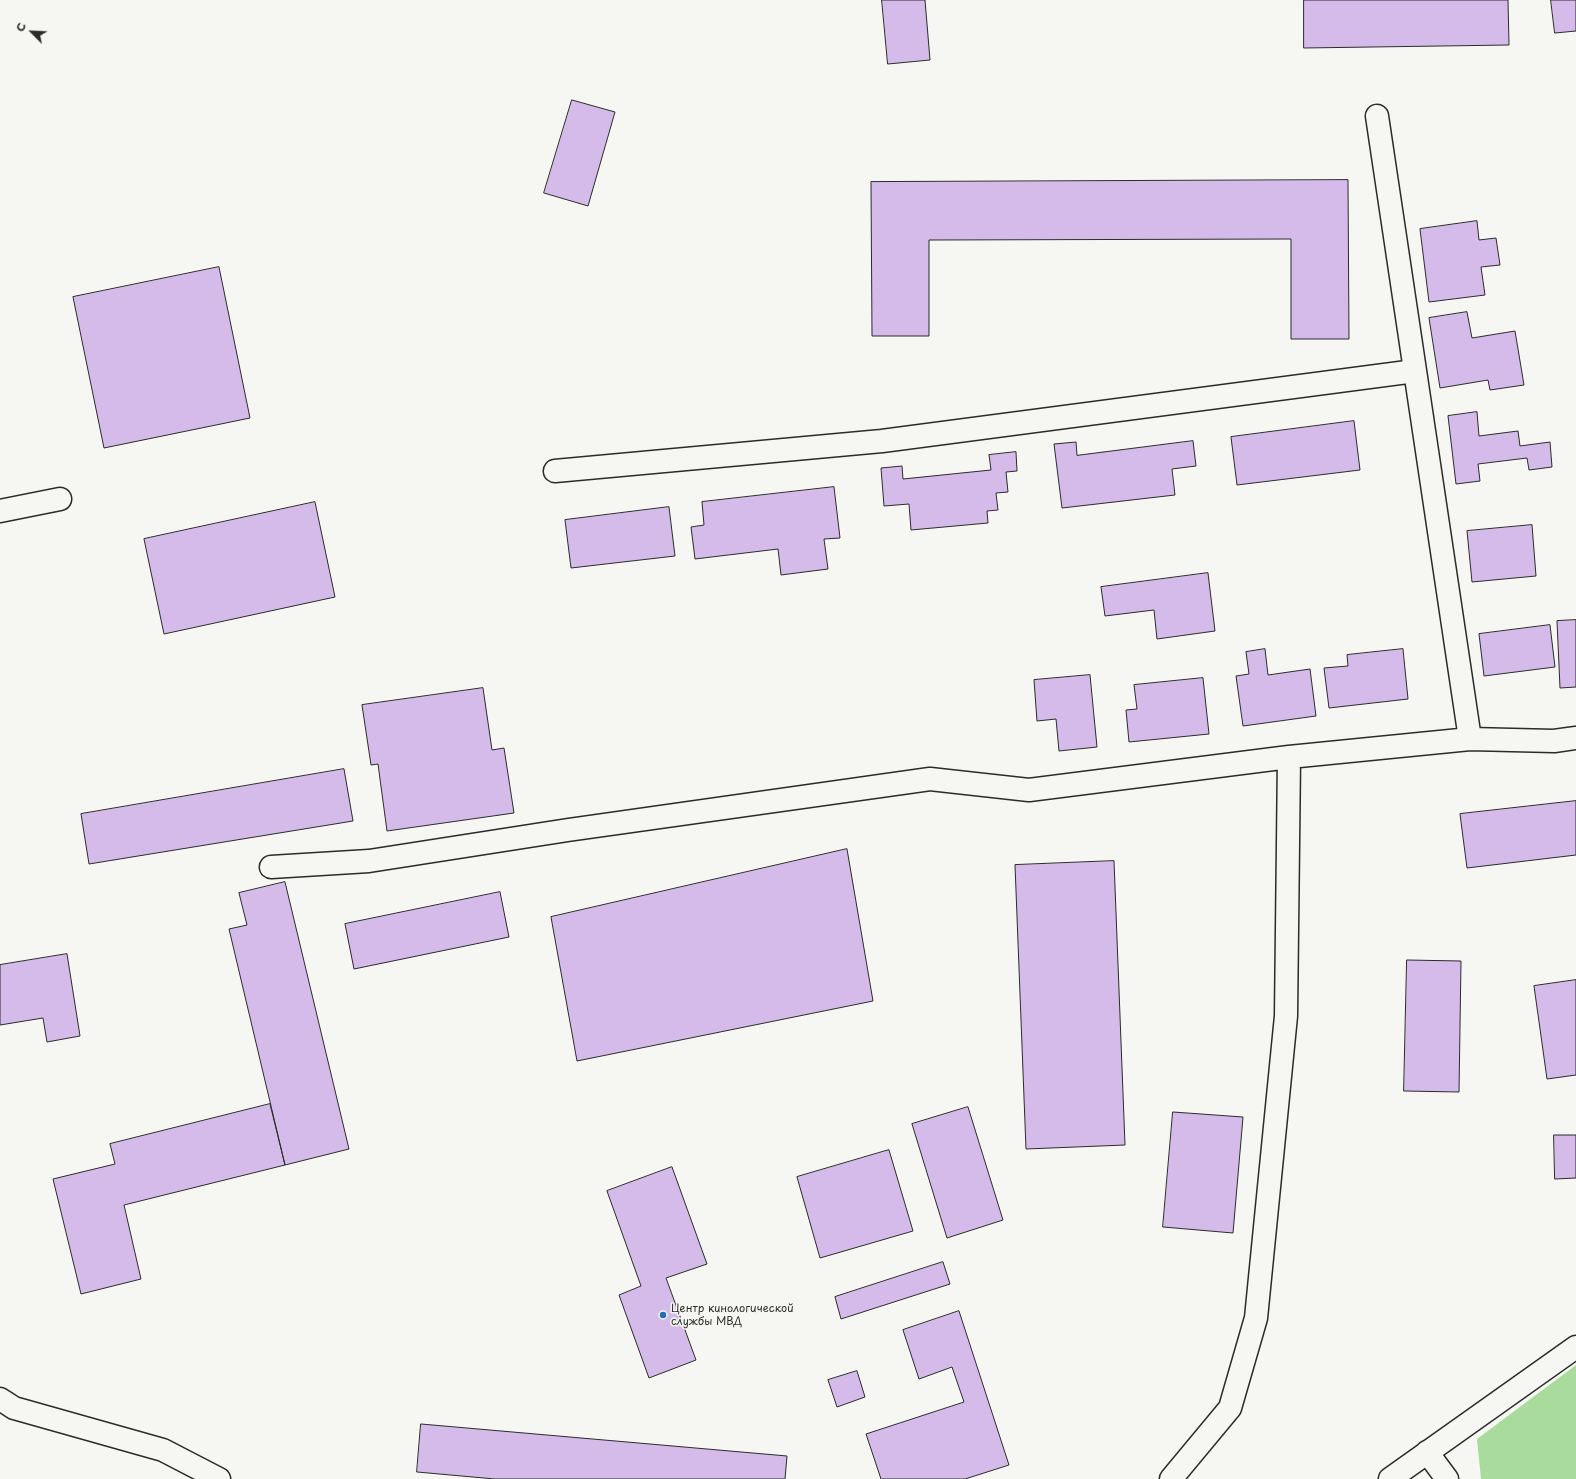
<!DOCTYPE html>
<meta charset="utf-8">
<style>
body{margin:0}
#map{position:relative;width:1576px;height:1479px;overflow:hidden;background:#f6f6f2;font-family:"Playpen Sans",sans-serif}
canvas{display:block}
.north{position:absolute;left:12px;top:12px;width:40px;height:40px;-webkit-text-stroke:3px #f6f6f2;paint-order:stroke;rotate:294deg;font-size:11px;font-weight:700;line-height:16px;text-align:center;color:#2b2b2b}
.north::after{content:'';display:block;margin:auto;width:14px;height:18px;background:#2b2b2b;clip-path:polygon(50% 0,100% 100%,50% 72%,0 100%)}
</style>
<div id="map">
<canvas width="1576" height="1479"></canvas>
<div class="north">С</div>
</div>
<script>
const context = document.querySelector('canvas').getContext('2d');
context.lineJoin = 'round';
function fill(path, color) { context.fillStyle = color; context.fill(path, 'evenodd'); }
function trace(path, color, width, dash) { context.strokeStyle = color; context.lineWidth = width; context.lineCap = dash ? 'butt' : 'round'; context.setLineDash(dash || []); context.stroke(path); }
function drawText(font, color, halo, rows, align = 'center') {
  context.font = font + ' "Playpen Sans",sans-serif'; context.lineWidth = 3; context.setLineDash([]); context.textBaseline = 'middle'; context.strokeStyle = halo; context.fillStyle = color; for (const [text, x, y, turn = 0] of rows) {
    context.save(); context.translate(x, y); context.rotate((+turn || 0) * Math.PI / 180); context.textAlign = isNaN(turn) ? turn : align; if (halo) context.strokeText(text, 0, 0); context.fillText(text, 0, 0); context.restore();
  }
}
const green = new Path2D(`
 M 1576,1365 L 1576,1479 L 1481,1479 L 1477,1439 Z`);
const building = new Path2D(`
 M 882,0 L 925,0 L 930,60 L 888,64 Z
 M 1304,0 L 1508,0 L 1509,45 L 1304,48 Z
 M 1551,0 L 1576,0 L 1576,31 L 1555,33 Z
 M 572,100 L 615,112 L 588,206 L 544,193 Z
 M 1348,180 L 1349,339 L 1291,339 L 1291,239 L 929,240 L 929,336 L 872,336 L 871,182 Z
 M 1477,221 L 1479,240 L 1496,238 L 1500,265 L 1481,267 L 1485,295 L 1429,302 L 1420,229 Z
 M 219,267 L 250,418 L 104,448 L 73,297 Z
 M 1467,312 L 1472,338 L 1515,331 L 1524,385 L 1490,390 L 1488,380 L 1440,388 L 1429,318 Z
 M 1477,412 L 1479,436 L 1518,431 L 1520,446 L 1550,442 L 1552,467 L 1529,470 L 1527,458 L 1478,464 L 1480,481 L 1456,484 L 1448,416 Z
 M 1354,421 L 1360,470 L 1237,485 L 1231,437 Z
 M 1193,441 L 1196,466 L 1172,469 L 1175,495 L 1062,508 L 1054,444 L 1076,442 L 1077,455 Z
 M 1016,452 L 1017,471 L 1006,472 L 1008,492 L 996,493 L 998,510 L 987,511 L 988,523 L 911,530 L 909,504 L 884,506 L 881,468 L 902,466 L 903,479 L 991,470 L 989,455 Z
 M 834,487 L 840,538 L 824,539 L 828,569 L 781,575 L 778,549 L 695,559 L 691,527 L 704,525 L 702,502 Z
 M 315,502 L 335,597 L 164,634 L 144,539 Z
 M 669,507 L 675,556 L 571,568 L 565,520 Z
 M 1532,525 L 1536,576 L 1472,582 L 1467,531 Z
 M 1208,573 L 1215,631 L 1157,639 L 1154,610 L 1105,616 L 1101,587 Z
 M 1576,620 L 1576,687 L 1560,688 L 1557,621 Z
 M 1550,625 L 1555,667 L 1484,676 L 1479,634 Z
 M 1265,649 L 1268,675 L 1310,669 L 1316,716 L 1243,726 L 1236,676 L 1249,674 L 1246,652 Z
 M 1403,649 L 1408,699 L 1329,708 L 1324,668 L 1348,666 L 1347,655 Z
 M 1090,675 L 1097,747 L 1059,751 L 1056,719 L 1037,721 L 1034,680 Z
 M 1203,678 L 1209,734 L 1129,742 L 1126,710 L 1137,709 L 1134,685 Z
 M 483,688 L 492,750 L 504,748 L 514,813 L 387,831 L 378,764 L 371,765 L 362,705 Z
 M 344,769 L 353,821 L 89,864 L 81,814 Z
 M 1576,801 L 1576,855 L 1467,868 L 1460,814 Z
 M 847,849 L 873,1001 L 577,1061 L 551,917 Z
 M 1114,861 L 1125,1145 L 1026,1149 L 1015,865 Z
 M 285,882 L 349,1149 L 285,1165 L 229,929 L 247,925 L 239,893 Z
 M 500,892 L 509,937 L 354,969 L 345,924 Z
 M 67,954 L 80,1036 L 47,1042 L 43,1018 L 0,1025 L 0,965 Z
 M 1407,960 L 1461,961 L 1459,1092 L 1404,1091 Z
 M 1576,980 L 1576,1075 L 1547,1079 L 1534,986 Z
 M 270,1104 L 285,1165 L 124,1205 L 141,1279 L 81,1294 L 53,1179 L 115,1164 L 110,1144 Z
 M 968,1107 L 1003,1220 L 947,1238 L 912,1124 Z
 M 1173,1112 L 1243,1117 L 1233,1233 L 1163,1227 Z
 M 1554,1135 L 1576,1135 L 1576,1178 L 1555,1179 Z
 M 889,1150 L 913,1231 L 820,1258 L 797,1177 Z
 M 672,1167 L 707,1264 L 666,1278 L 696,1360 L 649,1378 L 619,1295 L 641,1286 L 607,1191 Z
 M 943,1262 L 950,1284 L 841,1319 L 835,1297 Z
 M 959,1311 L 1009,1465 L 965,1479 L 881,1479 L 866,1434 L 964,1402 L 952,1367 L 919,1379 L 903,1330 Z
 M 857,1371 L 865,1397 L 837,1407 L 828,1380 Z
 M 421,1424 L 787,1456 L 785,1479 L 495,1479 L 417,1472 Z`);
const minor = new Path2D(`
 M 1377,116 L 1470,739
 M 555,471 L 882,441 L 1415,371
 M 0,511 L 60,499
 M 271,867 L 369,861 L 568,830 L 930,779 L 1029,790 L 1289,757 L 1470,739 L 1554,741 L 1576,738
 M 0,1399 L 14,1408 L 163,1450 L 219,1479
 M 1427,1452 L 1447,1479
 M 1171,1479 L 1230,1408 L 1256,1318 L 1286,1016 L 1289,757
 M 1390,1479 L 1576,1347`);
const markers = [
 [663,1315,4,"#1f6fb2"]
];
const poiNames = [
 ["Центр кинологической",671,1309],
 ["службы МВД",671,1322]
];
fill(green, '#a9db9c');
fill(building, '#d4bbea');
trace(building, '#2b2b2b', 1);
trace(minor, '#2b2b2b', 25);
trace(minor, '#f6f6f2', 22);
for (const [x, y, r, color] of markers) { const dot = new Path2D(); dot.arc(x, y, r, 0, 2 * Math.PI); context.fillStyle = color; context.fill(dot); trace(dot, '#f6f6f2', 1.5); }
drawText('11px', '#2b2b2b', '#f6f6f2', poiNames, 'left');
</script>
